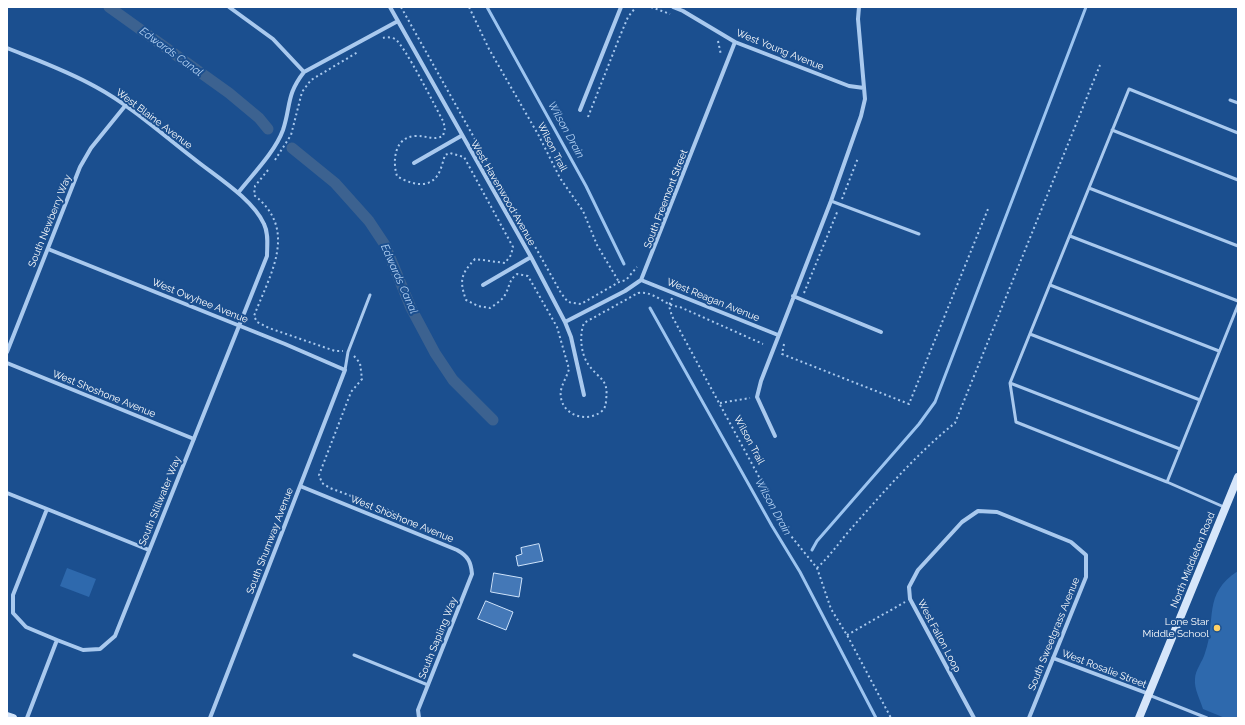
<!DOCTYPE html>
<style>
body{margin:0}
#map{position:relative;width:1245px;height:725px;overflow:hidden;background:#1b4f8f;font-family:Raleway,sans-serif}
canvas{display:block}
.frame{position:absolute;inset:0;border:8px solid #fff;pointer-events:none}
</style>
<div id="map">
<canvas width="1245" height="725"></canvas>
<div class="frame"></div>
</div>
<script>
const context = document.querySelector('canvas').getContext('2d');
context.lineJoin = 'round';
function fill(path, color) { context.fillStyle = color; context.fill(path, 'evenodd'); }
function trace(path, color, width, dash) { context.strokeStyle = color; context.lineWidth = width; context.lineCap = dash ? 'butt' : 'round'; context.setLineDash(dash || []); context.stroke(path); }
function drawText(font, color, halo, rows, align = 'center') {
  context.font = font + ' Raleway,sans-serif'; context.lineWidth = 4; context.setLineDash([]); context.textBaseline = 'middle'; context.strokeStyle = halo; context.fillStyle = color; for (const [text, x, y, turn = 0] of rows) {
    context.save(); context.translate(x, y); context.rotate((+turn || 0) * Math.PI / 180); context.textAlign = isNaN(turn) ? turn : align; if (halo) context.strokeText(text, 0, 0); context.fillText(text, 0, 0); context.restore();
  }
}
const green = new Path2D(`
 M 67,568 L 96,579 L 89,597 L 60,586 Z
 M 1238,571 L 1238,718 L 1225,718 L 1203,709 C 1200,699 1194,689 1195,679 C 1195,670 1203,661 1205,653 C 1217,620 1202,594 1238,571 Z`);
const stream = new Path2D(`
 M 487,7 L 586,186 L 624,264
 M 650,308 L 772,526 L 800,572 L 876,718
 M 812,550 L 817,541 L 919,424 L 935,402 L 1086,7`);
const canal = new Path2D(`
 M 109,7 L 229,93 L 259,118 L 268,129
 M 292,148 L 335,183 L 369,221 L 385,245 L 411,308 L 435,353 L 453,380 L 493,420`);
const building = new Path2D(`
 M 539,544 L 543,561 L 518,566 L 516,556 L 522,554 L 521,548 Z
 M 494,573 L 522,578 L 519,597 L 491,592 Z
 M 486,601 L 513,612 L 506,630 L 478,619 Z`);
const path = new Path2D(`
 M 401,7 L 561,293 L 568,302 L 581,304 L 619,282 L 626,280 L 637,267
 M 469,7 L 489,49 L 539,136 L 560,178 L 583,211 L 597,245 L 619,282
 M 651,7 L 670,14
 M 383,38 C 386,37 391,37 395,39 C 404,44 436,108 443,121 L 445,128 L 443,136 C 432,141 426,135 415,136 C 395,137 392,160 397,176 C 408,183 427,190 437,176 C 441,171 443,161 445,155 L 450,153 L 464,157 L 513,247 L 511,255 L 505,263 L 475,259 C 461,274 459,280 466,300 L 478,306 L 490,308 C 496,304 503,300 506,293 C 510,285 509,280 517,274 L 528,276 L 557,327 L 569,369 C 566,380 559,387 561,398 C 564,416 588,423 602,411 C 605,408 606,405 606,400 C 609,378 599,380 588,364 C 581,354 579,335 584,323 L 638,293 C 656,291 662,305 680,307 L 763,344
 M 718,41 L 721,55
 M 588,117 L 620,36 L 628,17 L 636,7
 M 275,160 L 291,135 L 302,92 L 311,80 L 358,52
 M 268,170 L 255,186 L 254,195 C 299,230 270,274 254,316 L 257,322 L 269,328 L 335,351 L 343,351
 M 842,199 L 858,158
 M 804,293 L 838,210
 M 672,298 L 669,306 L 672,316 L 791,536 L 817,568 L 831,609 L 847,635 L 891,718
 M 784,344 L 782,354 L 909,404 L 988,209
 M 354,356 L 360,363 L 362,379 L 351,392 L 319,475 L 322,483 L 330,488 L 399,514
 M 720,403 L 750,398
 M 817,568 C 829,557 838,544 849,531 C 881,495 917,453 955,423 L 1100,65
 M 847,635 L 905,602`);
const service = new Path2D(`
 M 1230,100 L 1238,103
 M 1112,130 L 1238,180
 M 1238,133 L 1129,89 L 1010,383 L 1016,422 L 1167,482 L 1238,305
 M 1089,188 L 1238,246
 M 831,201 L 919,234
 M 1070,236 L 1238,301
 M 1050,285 L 1219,351
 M 1030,334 L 1200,400
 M 345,370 L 348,352 L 370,295
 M 1010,383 L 1180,449
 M 1167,482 L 1224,507
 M 354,655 L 428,685
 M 1149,695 L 1207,718`);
const minor = new Path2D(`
 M 229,7 L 273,39 L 304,72
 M 390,7 L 531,257 L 565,322 L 571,337 L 584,395
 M 673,7 L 683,11 L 735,42 L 849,86 L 864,88
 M 7,48 C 37,60 68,71 96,87 C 131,106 162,134 193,158 C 215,176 252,198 264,224 C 269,234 267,246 267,256 L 115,636 L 100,649 L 83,650 L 57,640 L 27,718
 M 580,110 L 621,7
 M 414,163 L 461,136
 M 238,193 C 252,175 275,152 283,130 C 291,106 286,95 304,72 L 398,21
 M 48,249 L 285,344 L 345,370 L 210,718
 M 641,280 L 778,335
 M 483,285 L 531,257
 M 793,296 L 881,332
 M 565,322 L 625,291 L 641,280 L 735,42
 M 7,352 L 80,167 L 91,148 L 125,106
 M 7,363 L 194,439
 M 775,436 L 757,397 L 761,381 L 831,201 L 861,116 L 865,99 L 858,19 L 859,7
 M 300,486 L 457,550 C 468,556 471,562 472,574 L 418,710 L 419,718
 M 7,493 L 47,509 L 13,595 L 13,613 L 26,627 L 57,640
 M 47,509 L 149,550
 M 1053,658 L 1149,694
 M 974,718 L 910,599 L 909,587 L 918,570 L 962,522 L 978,511 L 997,512 L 1071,542 L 1086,555 L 1086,577 L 1029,718`);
const secondary = new Path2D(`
 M 7,716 L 13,718
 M 1139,718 L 1238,477`);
const markers = [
 [1217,628,4,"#ffd166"]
];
const streetNames = [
 ["West Young Avenue",780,50,22],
 ["West Blaine Avenue",154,119,37],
 ["Wilson Trail",552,147,63],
 ["West Havenwood Avenue",503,193,60],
 ["South Freemont Street",666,199,-69],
 ["South Newberry Way",50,221,-68],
 ["West Reagan Avenue",713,300,22],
 ["West Owyhee Avenue",200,301,22],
 ["West Shoshone Avenue",104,394,22],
 ["Wilson Trail",749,440,62],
 ["South Stillwater Way",160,501,-68],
 ["West Shoshone Avenue",402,519,22],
 ["South Shumway Avenue",270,541,-69],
 ["North Middleton Road",1193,560,-68],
 ["South Sweetgrass Avenue",1054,634,-68],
 ["West Fallon Loop",939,636,62],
 ["South Sapling Way",438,638,-68],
 ["West Rosalie Street",1104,669,21]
];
const poiNames = [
 ["Lone Star",1209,622],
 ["Middle School",1209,634]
];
const waterNames = [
 ["Edwards Canal",171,52,36],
 ["Wilson Drain",566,130,61],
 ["Edwards Canal",399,279,66],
 ["Wilson Drain",773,507,61]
];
fill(green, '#2e69ad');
trace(stream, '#9cc4f0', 3);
trace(canal, '#3c6290', 11);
fill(building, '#4478b7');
trace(building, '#cfe3fa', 1);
trace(path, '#a9c9ee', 2, [2, 3]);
trace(service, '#a9c9ee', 3);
trace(minor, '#a9c9ee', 4);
trace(secondary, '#d6e6fa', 8);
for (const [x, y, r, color] of markers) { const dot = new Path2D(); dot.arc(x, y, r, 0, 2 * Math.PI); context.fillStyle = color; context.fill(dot); trace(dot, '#1b4f8f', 1.5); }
drawText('10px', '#fff', '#1b4f8f', streetNames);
drawText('10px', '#fff', '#1b4f8f', poiNames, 'right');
drawText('italic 11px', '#b5d3f5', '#1b4f8f', waterNames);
</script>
